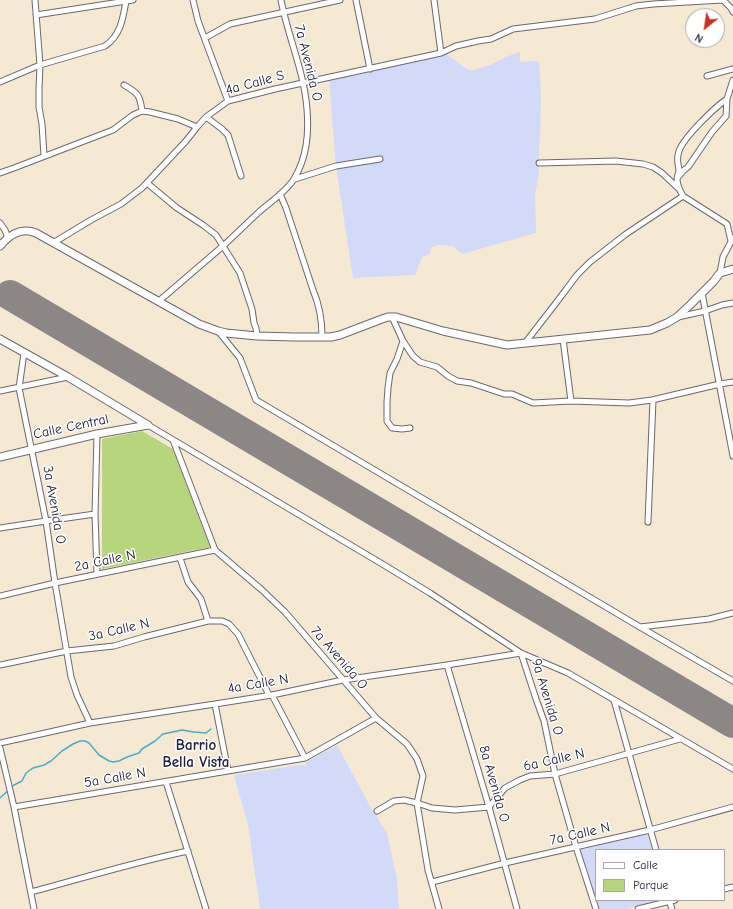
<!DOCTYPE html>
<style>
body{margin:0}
#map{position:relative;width:733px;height:909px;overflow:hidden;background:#f5e9d3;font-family:"Comic Neue",sans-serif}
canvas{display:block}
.legend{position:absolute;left:595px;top:849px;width:130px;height:52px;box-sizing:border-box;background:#fff;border:1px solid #a7a7b1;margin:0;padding:5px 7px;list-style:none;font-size:12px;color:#22223b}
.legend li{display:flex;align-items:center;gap:8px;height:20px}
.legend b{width:20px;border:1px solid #a7a7b1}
.north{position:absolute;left:685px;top:8px;width:40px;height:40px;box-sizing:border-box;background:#fff;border:1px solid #a7a7b1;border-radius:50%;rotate:210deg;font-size:11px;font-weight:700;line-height:16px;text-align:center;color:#22223b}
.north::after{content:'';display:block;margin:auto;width:14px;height:18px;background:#c8321e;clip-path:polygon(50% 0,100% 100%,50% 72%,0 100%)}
</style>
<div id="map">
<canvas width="733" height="909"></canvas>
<ul class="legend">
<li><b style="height:5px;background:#fff"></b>Calle</li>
<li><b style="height:11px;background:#b6d57c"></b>Parque</li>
</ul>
<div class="north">N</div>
</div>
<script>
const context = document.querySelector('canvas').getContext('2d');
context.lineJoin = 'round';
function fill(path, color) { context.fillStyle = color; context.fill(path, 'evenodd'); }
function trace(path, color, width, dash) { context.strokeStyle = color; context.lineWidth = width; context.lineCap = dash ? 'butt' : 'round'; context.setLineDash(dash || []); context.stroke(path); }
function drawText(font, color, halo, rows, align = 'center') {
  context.font = font + ' "Comic Neue",sans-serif'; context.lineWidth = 3; context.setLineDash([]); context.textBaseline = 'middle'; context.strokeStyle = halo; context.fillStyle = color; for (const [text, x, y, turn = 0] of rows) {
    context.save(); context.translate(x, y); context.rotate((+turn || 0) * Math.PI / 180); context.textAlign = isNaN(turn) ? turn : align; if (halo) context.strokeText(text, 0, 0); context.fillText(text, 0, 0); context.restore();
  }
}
const built = new Path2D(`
 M 444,52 L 461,65 L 471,71 L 490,65 L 506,57 L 520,52 L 520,62 L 539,61 L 541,94 L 540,137 L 539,151 L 539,172 L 535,195 L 536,233 L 462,254 L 453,246 L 439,245 L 431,247 L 430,254 L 422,257 L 415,275 L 353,278 L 336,166 L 329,81 Z
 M 337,745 L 371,808 L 387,833 L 397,880 L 399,909 L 260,909 L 248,825 L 234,775 L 300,765 L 306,766 L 306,762 Z
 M 647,834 L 652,850 L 596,850 L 596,898 L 580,850 Z
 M 597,900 L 660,900 L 625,909 L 600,909 Z`);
const green = new Path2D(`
 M 142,431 L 173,449 L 210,547 L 102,569 L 102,439 Z`);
const stream = new Path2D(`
 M 0,798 L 14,785 L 22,781 L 26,773 L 33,768 L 44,765 L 51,761 L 62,751 L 73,744 L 80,741 L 85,741 L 89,743 L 99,755 L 109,761 L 113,762 L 119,761 L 127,757 L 139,753 L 142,749 L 155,741 L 163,734 L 182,730 L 194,732 L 206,733 L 211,729`);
const runway = new Path2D(`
 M 10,295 L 733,723`);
const street = new Path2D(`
 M 35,0 L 40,65 L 39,90 L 39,107 L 42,124 L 44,156
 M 193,0 L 198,21 L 228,101
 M 356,0 L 370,69
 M 434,0 L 441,53
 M 723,0 L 731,8 L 733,12
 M 36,15 L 133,0
 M 205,38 L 230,24 L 340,0
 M 707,76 L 733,69
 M 0,82 L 40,65 L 105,46 C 121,35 123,18 126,1
 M 124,85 C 138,93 140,95 142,111
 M 206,117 L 222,129 L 228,135 L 241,176
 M 539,163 L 616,161 L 643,164 L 653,167 L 662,173 L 679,189
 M 0,173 L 14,168 L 113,130 L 133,115 L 142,111 L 150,112 L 178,119 L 197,127
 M 678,177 L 684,170 L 688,167 L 712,132 L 726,116 L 727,99 L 733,80
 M 295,179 L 336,166 L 380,159
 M 147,183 L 177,208 L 203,225 L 216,235 L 240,273 L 252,309 L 254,323 L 256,328 L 257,336
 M 280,194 L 286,208 L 313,290 C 320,306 322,320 322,337
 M 683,196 L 727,224 L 731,241
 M 0,223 L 5,230 L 8,238
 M 53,243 L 91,220 L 121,204 L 142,188 L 186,141 L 197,127 L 206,117 L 228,101 L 275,89 L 441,53 L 456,46 L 478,41 L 491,39 L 513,29 L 595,19 L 636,6 L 653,4 L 722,0
 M 720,273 L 723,257 L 733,238
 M 702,293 L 733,456
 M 159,301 C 180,283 202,264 223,246 C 235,235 247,223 259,212 C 269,203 287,191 294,179 C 307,157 309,134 307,109 C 304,71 288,37 281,0
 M 392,317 L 403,341 L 397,359 L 390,373 L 388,388 L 387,402 L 387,421 L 392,428 L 402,429 L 410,428
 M 678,317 L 705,311 L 722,305 L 733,303
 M 218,331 L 240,358 L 256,400 L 640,627 L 733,681
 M 563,339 L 571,401
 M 403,341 L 413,356 L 420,362 L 437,367 L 448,376 L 457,381 L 471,383 L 504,394 L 512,394 L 533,403 L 571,401 L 629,403 L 652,400 L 720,384 L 733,382
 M 525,343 L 556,303 L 577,275 L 590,262 L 626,234 L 683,196 C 680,191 677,185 677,179 C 677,176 679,173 679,170 C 678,162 676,160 679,151 C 684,137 714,108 727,99
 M 24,353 L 19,388 L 46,521 L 55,583 L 71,677 L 77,695 L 90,723
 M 0,391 L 68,377
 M 148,425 L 379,562 L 430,593 L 521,653 L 568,673 L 733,769
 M 173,440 L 215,550 L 262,590 L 285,612 L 376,718 L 407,744 L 417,759 L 423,776 L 417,803 L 428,870 L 439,909
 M 648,522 L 653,400
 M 0,528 L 46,521 L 95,514
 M 180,558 L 188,582 L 201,599 L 208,621
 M 97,574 L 95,514 L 97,434
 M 0,596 L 55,583 L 215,550
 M 640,627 L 709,619 L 733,613
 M 0,665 L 67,651 L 114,646 L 144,637 L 208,621 L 222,621 L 229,624 L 238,634 L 269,695
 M 447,665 L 489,807 L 517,909
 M 272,695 L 305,758
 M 614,700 L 656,850
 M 215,704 L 228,771
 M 0,743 L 90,723 L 215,704 L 272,695 L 343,680 L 447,665 L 521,653 L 536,699 L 544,721 L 555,774 L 576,847 L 596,909
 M 0,748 L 14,807 L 34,909
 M 166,782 L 206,909
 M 14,807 L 305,758 L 376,718
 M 377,811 L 394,801 L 404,800 L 417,803 L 432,808 L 455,810 L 489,807 L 505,788 L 520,780 L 530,776 L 555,774 L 680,739
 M 432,882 L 505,863 L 650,830 L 733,807
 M 724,889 L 733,887
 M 31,892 C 83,878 135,862 188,851
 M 669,900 L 672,909
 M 638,909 L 675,900`);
const secondary = new Path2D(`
 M 0,246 C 10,234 21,227 36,233 L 199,324 L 218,331 L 226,333 L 257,336 L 294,337 L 331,337 L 340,335 L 382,319 L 388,317 L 396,317 L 443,331 L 507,345 L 650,330 L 667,323 L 677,317 L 690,305 L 713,282 L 720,273 L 733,269
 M 0,339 L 68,377 L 148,425
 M 0,457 L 97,434 L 148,425`);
const streetNames = [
 ["7a Avenida O",308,63,76],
 ["4a Calle S",255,83,-15],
 ["Calle Central",71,427,-12],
 ["3a Avenida O",54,505,80],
 ["2a Calle N",105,561,-12],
 ["3a Calle N",119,630,-13],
 ["7a Avenida O",339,658,49],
 ["4a Calle N",258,684,-10],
 ["9a Avenida O",547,697,73],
 ["6a Calle N",554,760,-13],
 ["5a Calle N",115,778,-10],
 ["8a Avenida O",494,784,74],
 ["7a Calle N",580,834,-13]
];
const neighbourhoodNames = [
 ["Barrio",196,746],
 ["Bella Vista",196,763]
];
fill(built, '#d2d9f9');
fill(green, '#b6d57c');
trace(stream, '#4bacca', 1.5);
trace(runway, '#8c8687', 30);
trace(street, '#6c6870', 7);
trace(secondary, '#6c6870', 9);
trace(street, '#fff', 5);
trace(secondary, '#fff', 7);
drawText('14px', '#22223b', '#fff', streetNames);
drawText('bold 15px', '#22223b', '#fff', neighbourhoodNames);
</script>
